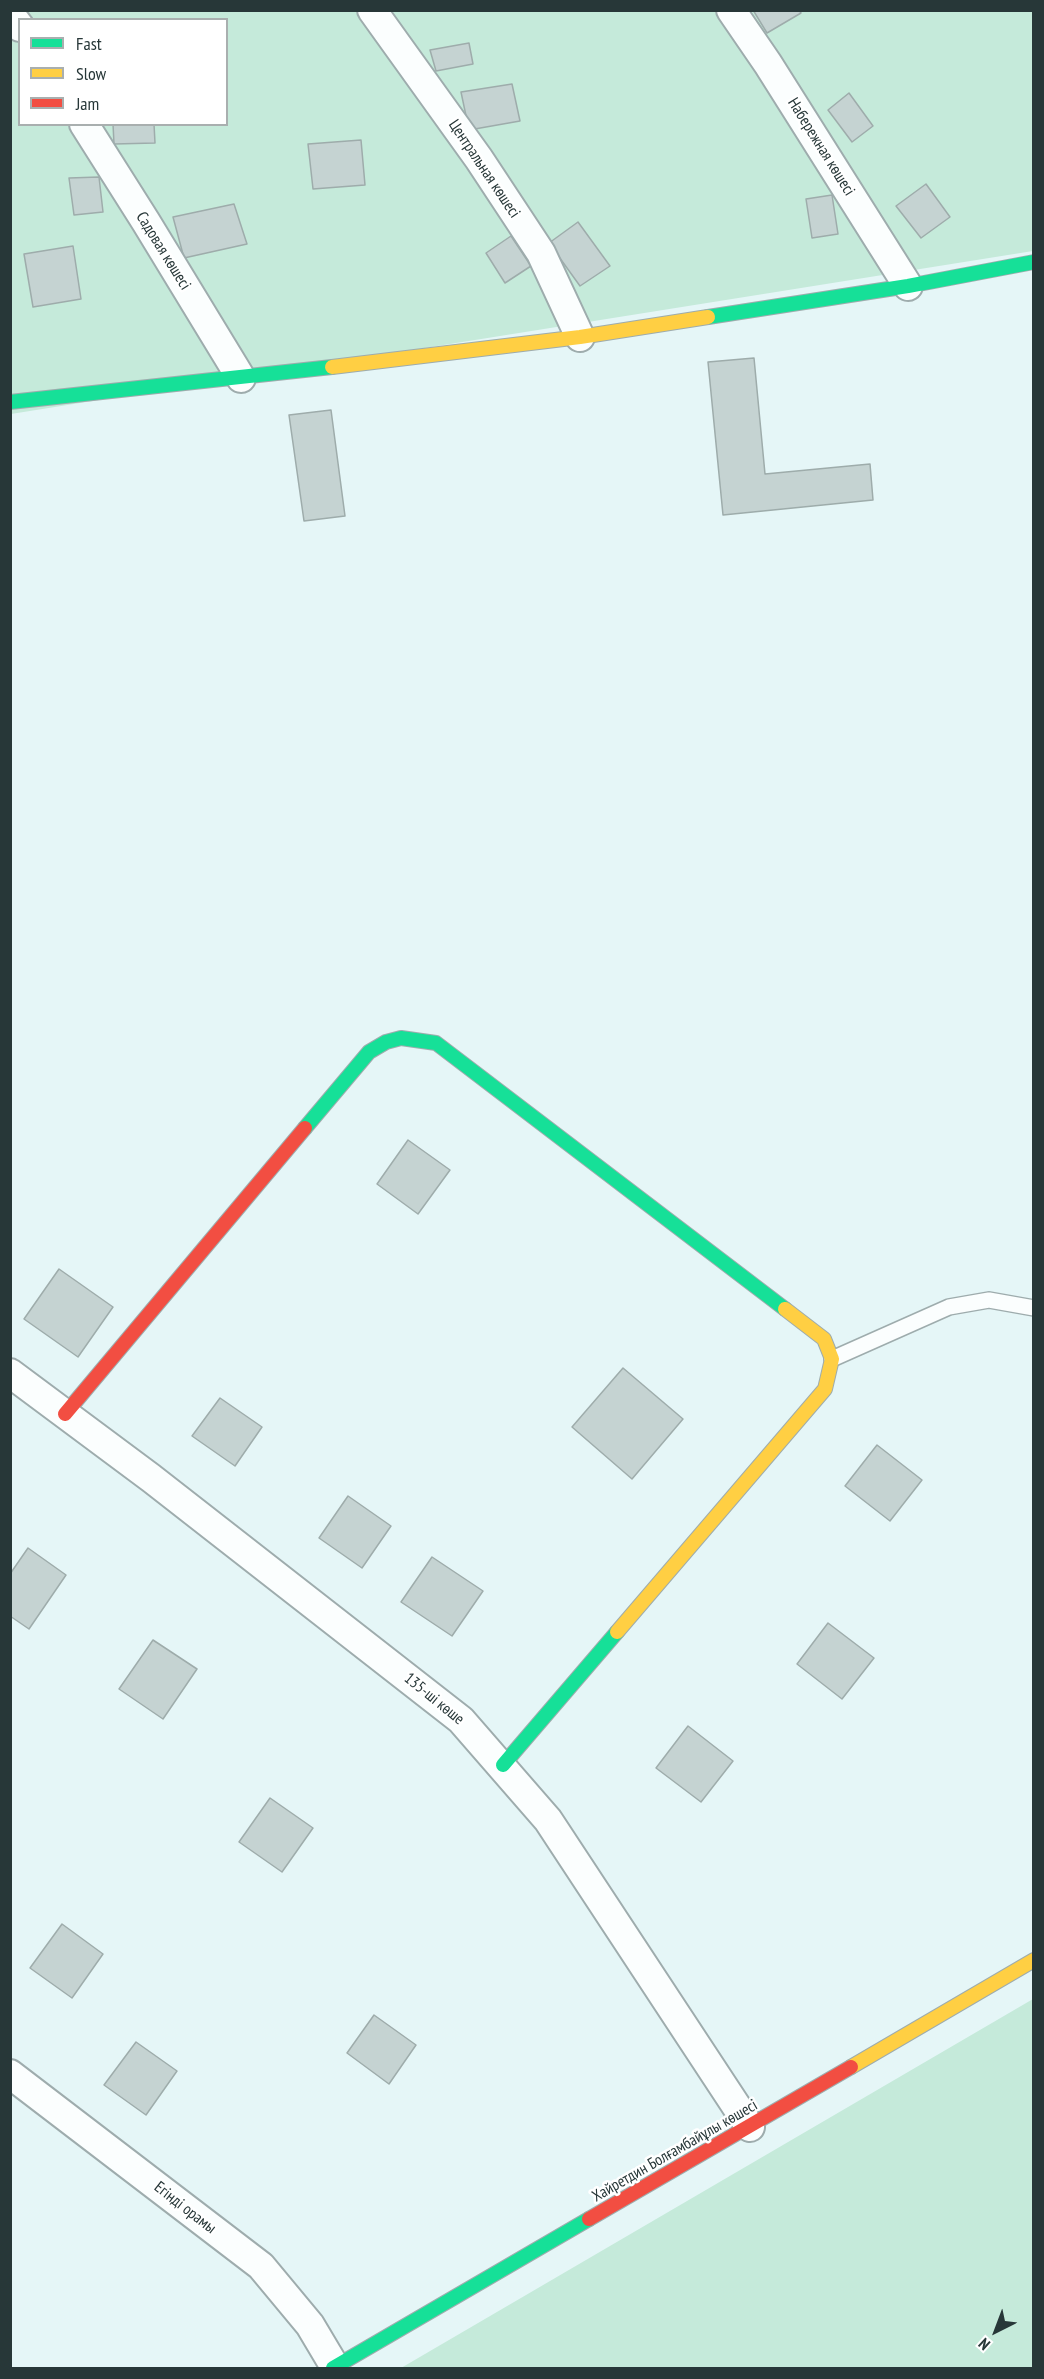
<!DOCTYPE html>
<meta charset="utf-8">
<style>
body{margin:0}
#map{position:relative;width:1044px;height:2379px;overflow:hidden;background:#e5f6f7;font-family:"PT Sans Narrow",sans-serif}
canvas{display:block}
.frame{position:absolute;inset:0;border:12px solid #273738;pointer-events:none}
.legend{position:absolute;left:18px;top:18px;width:210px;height:108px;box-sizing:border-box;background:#fff;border:2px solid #a9afaf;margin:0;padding:8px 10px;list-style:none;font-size:18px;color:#273738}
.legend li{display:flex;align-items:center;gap:12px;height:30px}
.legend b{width:30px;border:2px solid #a9afaf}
.north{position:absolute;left:966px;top:2301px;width:60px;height:60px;-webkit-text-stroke:4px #fff;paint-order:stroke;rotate:222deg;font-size:16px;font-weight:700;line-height:24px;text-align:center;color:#273738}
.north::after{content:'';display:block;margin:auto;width:21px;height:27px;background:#273738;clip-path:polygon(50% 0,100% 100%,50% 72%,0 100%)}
</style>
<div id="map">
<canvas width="1044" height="2379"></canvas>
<div class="frame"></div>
<ul class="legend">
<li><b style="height:8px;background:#16e098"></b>Fast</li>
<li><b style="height:8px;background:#ffcf43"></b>Slow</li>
<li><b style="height:8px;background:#f24e42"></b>Jam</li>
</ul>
<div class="north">N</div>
</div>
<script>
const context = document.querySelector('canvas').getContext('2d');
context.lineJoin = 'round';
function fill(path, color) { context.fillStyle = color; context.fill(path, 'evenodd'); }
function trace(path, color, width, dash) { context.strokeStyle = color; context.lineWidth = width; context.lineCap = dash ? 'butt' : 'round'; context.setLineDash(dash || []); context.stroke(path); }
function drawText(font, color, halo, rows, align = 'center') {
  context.font = font + ' "PT Sans Narrow",sans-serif'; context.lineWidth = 5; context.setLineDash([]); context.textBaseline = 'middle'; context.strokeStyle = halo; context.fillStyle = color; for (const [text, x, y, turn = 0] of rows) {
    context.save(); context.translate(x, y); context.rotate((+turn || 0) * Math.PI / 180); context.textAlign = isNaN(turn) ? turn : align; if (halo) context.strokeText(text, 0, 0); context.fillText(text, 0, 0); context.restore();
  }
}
const green = new Path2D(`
 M 10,11 L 1033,11 L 1033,251 L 11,414 ZM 20,20 L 226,20 L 226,124 L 20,124 Z
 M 1033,1999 L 1033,2368 L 401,2368 Z`);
const building = new Path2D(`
 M 753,10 L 799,10 L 801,13 L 767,33 Z
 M 469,43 L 473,64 L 436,71 L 430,50 Z
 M 512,84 L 520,121 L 469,130 L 461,92 Z
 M 849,93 L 873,126 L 852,142 L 828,110 Z
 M 113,124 L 154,124 L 155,143 L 114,144 Z
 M 361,140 L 365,185 L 313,189 L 308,144 Z
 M 99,177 L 103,212 L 74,215 L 69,178 Z
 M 926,184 L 950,217 L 921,238 L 896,206 Z
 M 832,195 L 838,234 L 812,238 L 806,199 Z
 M 234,204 L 247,244 L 184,258 L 173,217 Z
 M 578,222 L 610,266 L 580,286 L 549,243 Z
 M 511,236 L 531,266 L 505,283 L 486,253 Z
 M 73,246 L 81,299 L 33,307 L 24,254 Z
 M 754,358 L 765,474 L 870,464 L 873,500 L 723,515 L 708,362 Z
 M 331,410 L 345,516 L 304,521 L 289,415 Z
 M 408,1140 L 450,1170 L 418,1214 L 377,1184 Z
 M 59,1269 L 113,1307 L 78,1357 L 24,1319 Z
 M 623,1368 L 683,1419 L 632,1479 L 572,1427 Z
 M 220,1398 L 262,1427 L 235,1466 L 192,1436 Z
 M 877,1445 L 922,1480 L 890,1521 L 845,1486 Z
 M 348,1496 L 391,1526 L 362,1568 L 319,1538 Z
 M 28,1548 L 66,1575 L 29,1629 L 10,1616 L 10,1574 Z
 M 432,1557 L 483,1591 L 452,1636 L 401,1602 Z
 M 828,1623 L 874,1658 L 842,1699 L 797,1664 Z
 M 153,1640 L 197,1669 L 163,1719 L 119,1689 Z
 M 688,1726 L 733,1761 L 701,1802 L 656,1768 Z
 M 270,1798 L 313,1828 L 282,1872 L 239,1842 Z
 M 62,1924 L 103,1954 L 72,1998 L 30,1968 Z
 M 374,2015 L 416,2045 L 389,2084 L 347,2053 Z
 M 136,2042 L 177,2071 L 146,2115 L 104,2085 Z`);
const lane = new Path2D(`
 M 832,1359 L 949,1307 L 989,1300 L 1034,1308`);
const street = new Path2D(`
 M 372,10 L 479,159 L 541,253 L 580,337
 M 731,10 L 768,64 L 908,286
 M 10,14 L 20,27
 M 84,124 L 146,222 L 241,378
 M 10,1373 L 151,1478 L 461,1720 L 548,1820 L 750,2127
 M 10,2074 L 261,2266 L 310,2325 L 335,2367`);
const fast = new Path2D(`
 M 708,317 L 908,286 L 1034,262
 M 10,402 L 332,367
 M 305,1128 L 369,1052 L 386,1042 L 401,1038 L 436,1043 L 785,1309
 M 503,1765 L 617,1632
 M 333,2368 L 589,2219`);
const slow = new Path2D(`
 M 332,367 L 580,337 L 708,317
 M 617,1632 L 825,1389 L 832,1359 L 824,1339 L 785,1309
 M 851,2067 L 1034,1960`);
const jam = new Path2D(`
 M 65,1414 L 305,1128
 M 589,2219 L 851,2067`);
const streetNames = [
 ["Набережная көшесі",821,147,58],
 ["Центральная көшесі",484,169,56],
 ["Садовая көшесі",163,251,58],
 ["135-ші көше",434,1699,39],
 ["Хайретдин Болғамбайұлы көшесі",675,2151,-30],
 ["Егінді орамы",185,2208,38]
];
fill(green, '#c5eada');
fill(building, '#c5d3d2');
trace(building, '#9eacab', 1.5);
trace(lane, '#9eacad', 18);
trace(street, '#9eacad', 32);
trace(fast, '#9eacad', 16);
trace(slow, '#9eacad', 16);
trace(jam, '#9eacad', 16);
trace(lane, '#fbfefe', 15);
trace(street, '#fbfefe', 28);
trace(fast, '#16e098', 14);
trace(slow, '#ffcf43', 14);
trace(jam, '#f24e42', 14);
drawText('16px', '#273738', '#fff', streetNames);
</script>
